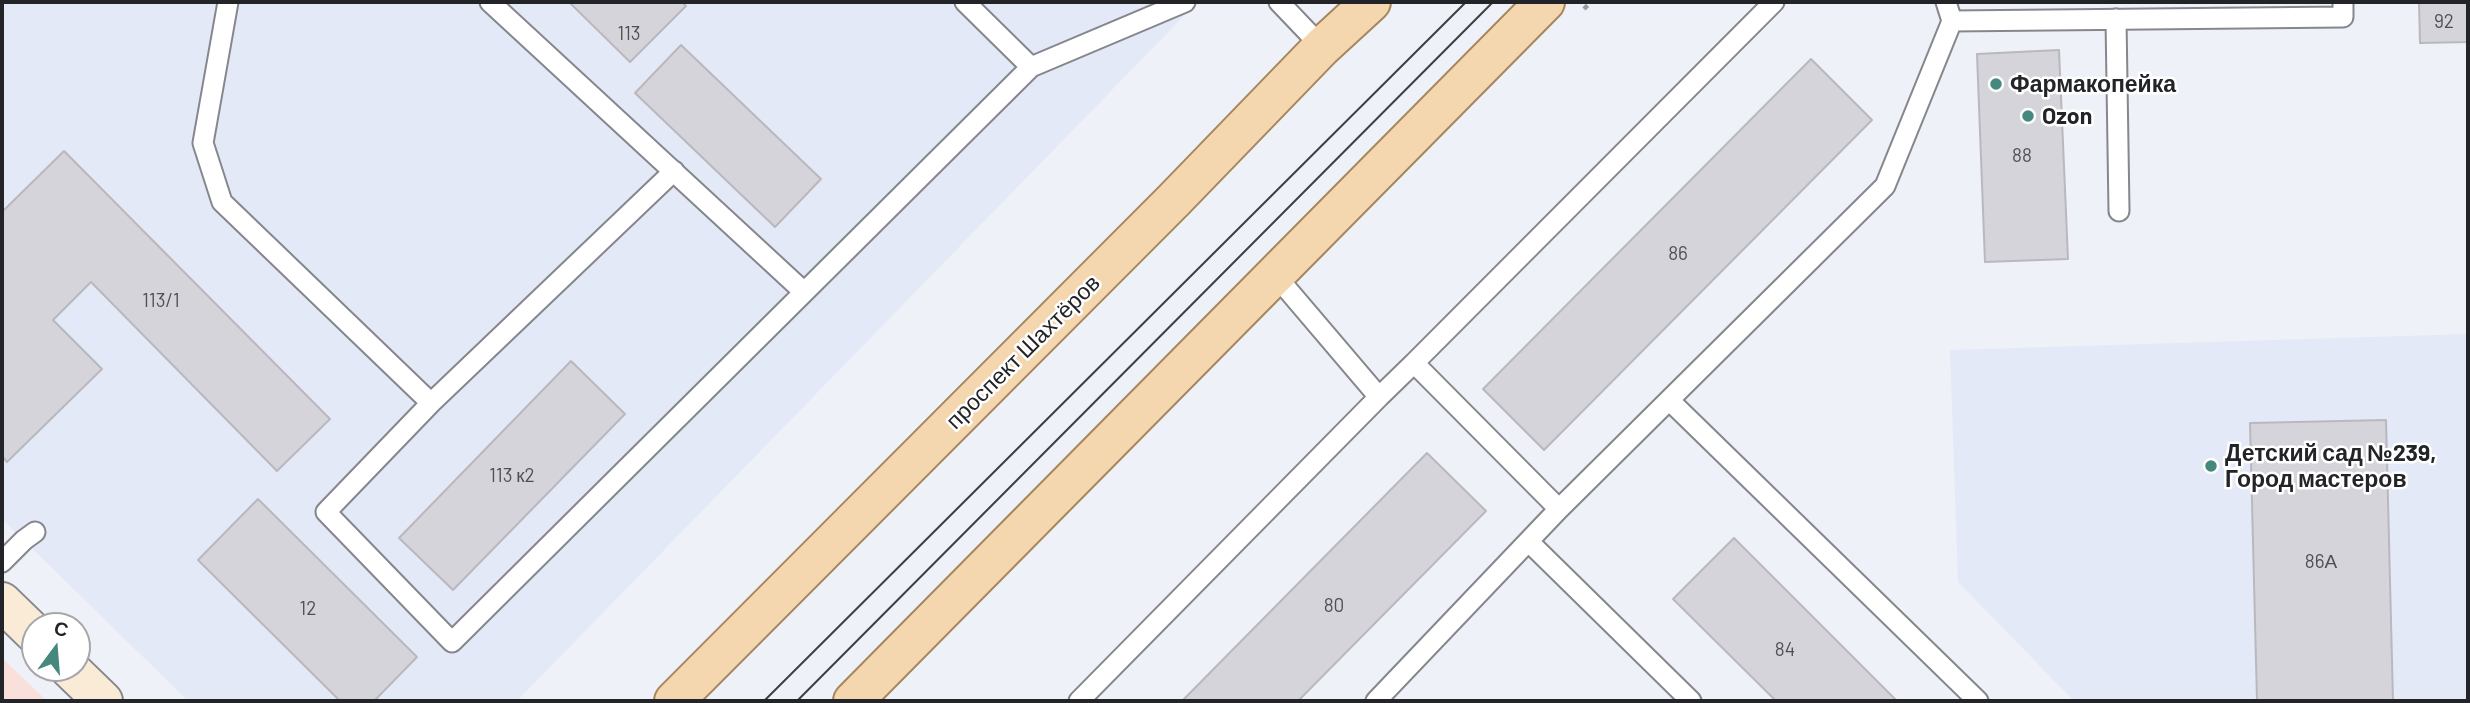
<!DOCTYPE html>
<meta charset="utf-8">
<style>
body{margin:0}
#map{position:relative;width:2470px;height:703px;overflow:hidden;background:#eef1f7;font-family:Barlow,sans-serif}
canvas{display:block}
.frame{position:absolute;inset:0;border:4px solid #232427;pointer-events:none}
.north{position:absolute;left:21px;top:612px;width:70px;height:70px;box-sizing:border-box;background:#fff;border:2px solid #a7a7a9;border-radius:50%;rotate:16deg;font-size:19px;font-weight:700;line-height:28px;text-align:center;color:#232427}
.north::after{content:'';display:block;margin:auto;width:24px;height:32px;background:#45897e;clip-path:polygon(50% 0,100% 100%,50% 72%,0 100%)}
</style>
<div id="map">
<canvas width="2470" height="703"></canvas>
<div class="frame"></div>
<div class="north">С</div>
</div>
<script>
const context = document.querySelector('canvas').getContext('2d');
context.lineJoin = 'round';
function fill(path, color) { context.fillStyle = color; context.fill(path, 'evenodd'); }
function trace(path, color, width, dash) { context.strokeStyle = color; context.lineWidth = width; context.lineCap = dash ? 'butt' : 'round'; context.setLineDash(dash || []); context.stroke(path); }
function drawText(font, color, halo, rows, align = 'center') {
  context.font = font + ' Barlow,sans-serif'; context.lineWidth = 5; context.setLineDash([]); context.textBaseline = 'middle'; context.strokeStyle = halo; context.fillStyle = color; for (const [text, x, y, turn = 0] of rows) {
    context.save(); context.translate(x, y); context.rotate((+turn || 0) * Math.PI / 180); context.textAlign = isNaN(turn) ? turn : align; if (halo) context.strokeText(text, 0, 0); context.fillText(text, 0, 0); context.restore();
  }
}
const commercial = new Path2D(`
 M 2,658 L 47,701 L 2,701 Z`);
const built = new Path2D(`
 M 2,2 L 1171,2 L 1185,15 L 517,701 L 188,701 L 2,519 Z
 M 2468,334 L 2468,701 L 2074,701 L 1958,582 L 1950,350 Z`);
const building = new Path2D(`
 M 569,2 L 682,2 L 686,6 L 630,62 Z
 M 2419,2 L 2468,2 L 2468,42 L 2420,43 Z
 M 681,45 L 821,179 L 775,227 L 635,93 Z
 M 2059,50 L 2068,259 L 1985,262 L 1977,54 Z
 M 1811,59 L 1872,120 L 1544,450 L 1483,389 Z
 M 64,151 L 330,419 L 277,471 L 91,282 L 53,320 L 102,369 L 7,462 L 2,456 L 2,212 Z
 M 571,361 L 625,414 L 453,590 L 399,538 Z
 M 2386,420 L 2393,701 L 2257,701 L 2250,423 Z
 M 1427,453 L 1486,511 L 1298,701 L 1182,701 Z
 M 258,499 L 417,657 L 374,701 L 340,701 L 198,560 Z
 M 1734,538 L 1897,701 L 1776,701 L 1673,599 Z`);
const path = new Path2D(`
 M 1584,9 L 1591,2`);
const lane = new Path2D(`
 M 228,2 L 203,143 L 222,202 L 431,403
 M 490,2 L 804,292
 M 965,2 L 1031,67 L 1185,2
 M 1279,2 L 1322,47
 M 1946,2 L 1952,21 L 2343,17 L 2343,2
 M 2116,19 L 2119,211
 M 674,171 L 431,403 L 326,512 L 452,642 L 1031,67
 M 1276,276 L 1379,397 L 1414,363 L 1559,509
 M 1414,363 L 1774,2
 M 1669,400 L 1978,701
 M 1529,542 L 1691,701
 M 2,562 L 24,540 L 35,532
 M 1079,701 L 1379,397
 M 1376,701 L 1559,509 L 1885,186 L 1952,21`);
const secondary = new Path2D(`
 M 2,602 L 35,634
 M 69,668 L 103,701`);
const primary = new Path2D(`
 M 674,701 L 1174,200 L 1322,47 L 1371,2
 M 853,701 L 1545,2`);
const tram = new Path2D(`
 M 764,701 L 1466,2
 M 797,701 L 1493,2`);
const markers = [
 [1996,84,7,"#45897e"],
 [2028,116,7,"#45897e"],
 [2211,466,7,"#45897e"]
];
const numberNames = [
 ["92",2444,22],
 ["113",629,34],
 ["88",2022,156],
 ["86",1678,254],
 ["113/1",161,301],
 ["113 к2",512,476],
 ["86А",2321,562],
 ["80",1334,606],
 ["12",308,609],
 ["84",1785,650]
];
const poiNames = [
 ["Фармакопейка",2010,84],
 ["Ozon",2042,116],
 ["Детский сад №239,",2225,453],
 ["Город мастеров",2225,479]
];
const streetNames = [
 ["проспект Шахтёров",1023,352,-45]
];
fill(commercial, '#fae0db');
fill(built, '#e4e9f7');
fill(building, '#d5d4da');
trace(building, '#bab8bf', 2);
trace(lane, '#85878d', 23);
trace(secondary, '#85878d', 42);
trace(primary, '#a6875d', 42);
trace(path, '#989a9f', 4.5, [5, 5]);
trace(lane, '#fff', 19);
trace(secondary, '#faebd7', 38);
trace(primary, '#f4d7af', 38);
trace(tram, '#3e3f42', 2);
for (const [x, y, r, color] of markers) { const dot = new Path2D(); dot.arc(x, y, r, 0, 2 * Math.PI); context.fillStyle = color; context.fill(dot); trace(dot, '#fff', 2.5); }
drawText('19px', '#505054', null, numberNames);
drawText('bold 23px', '#232427', '#fff', poiNames, 'left');
drawText('23px', '#232427', '#fff', streetNames);
</script>
